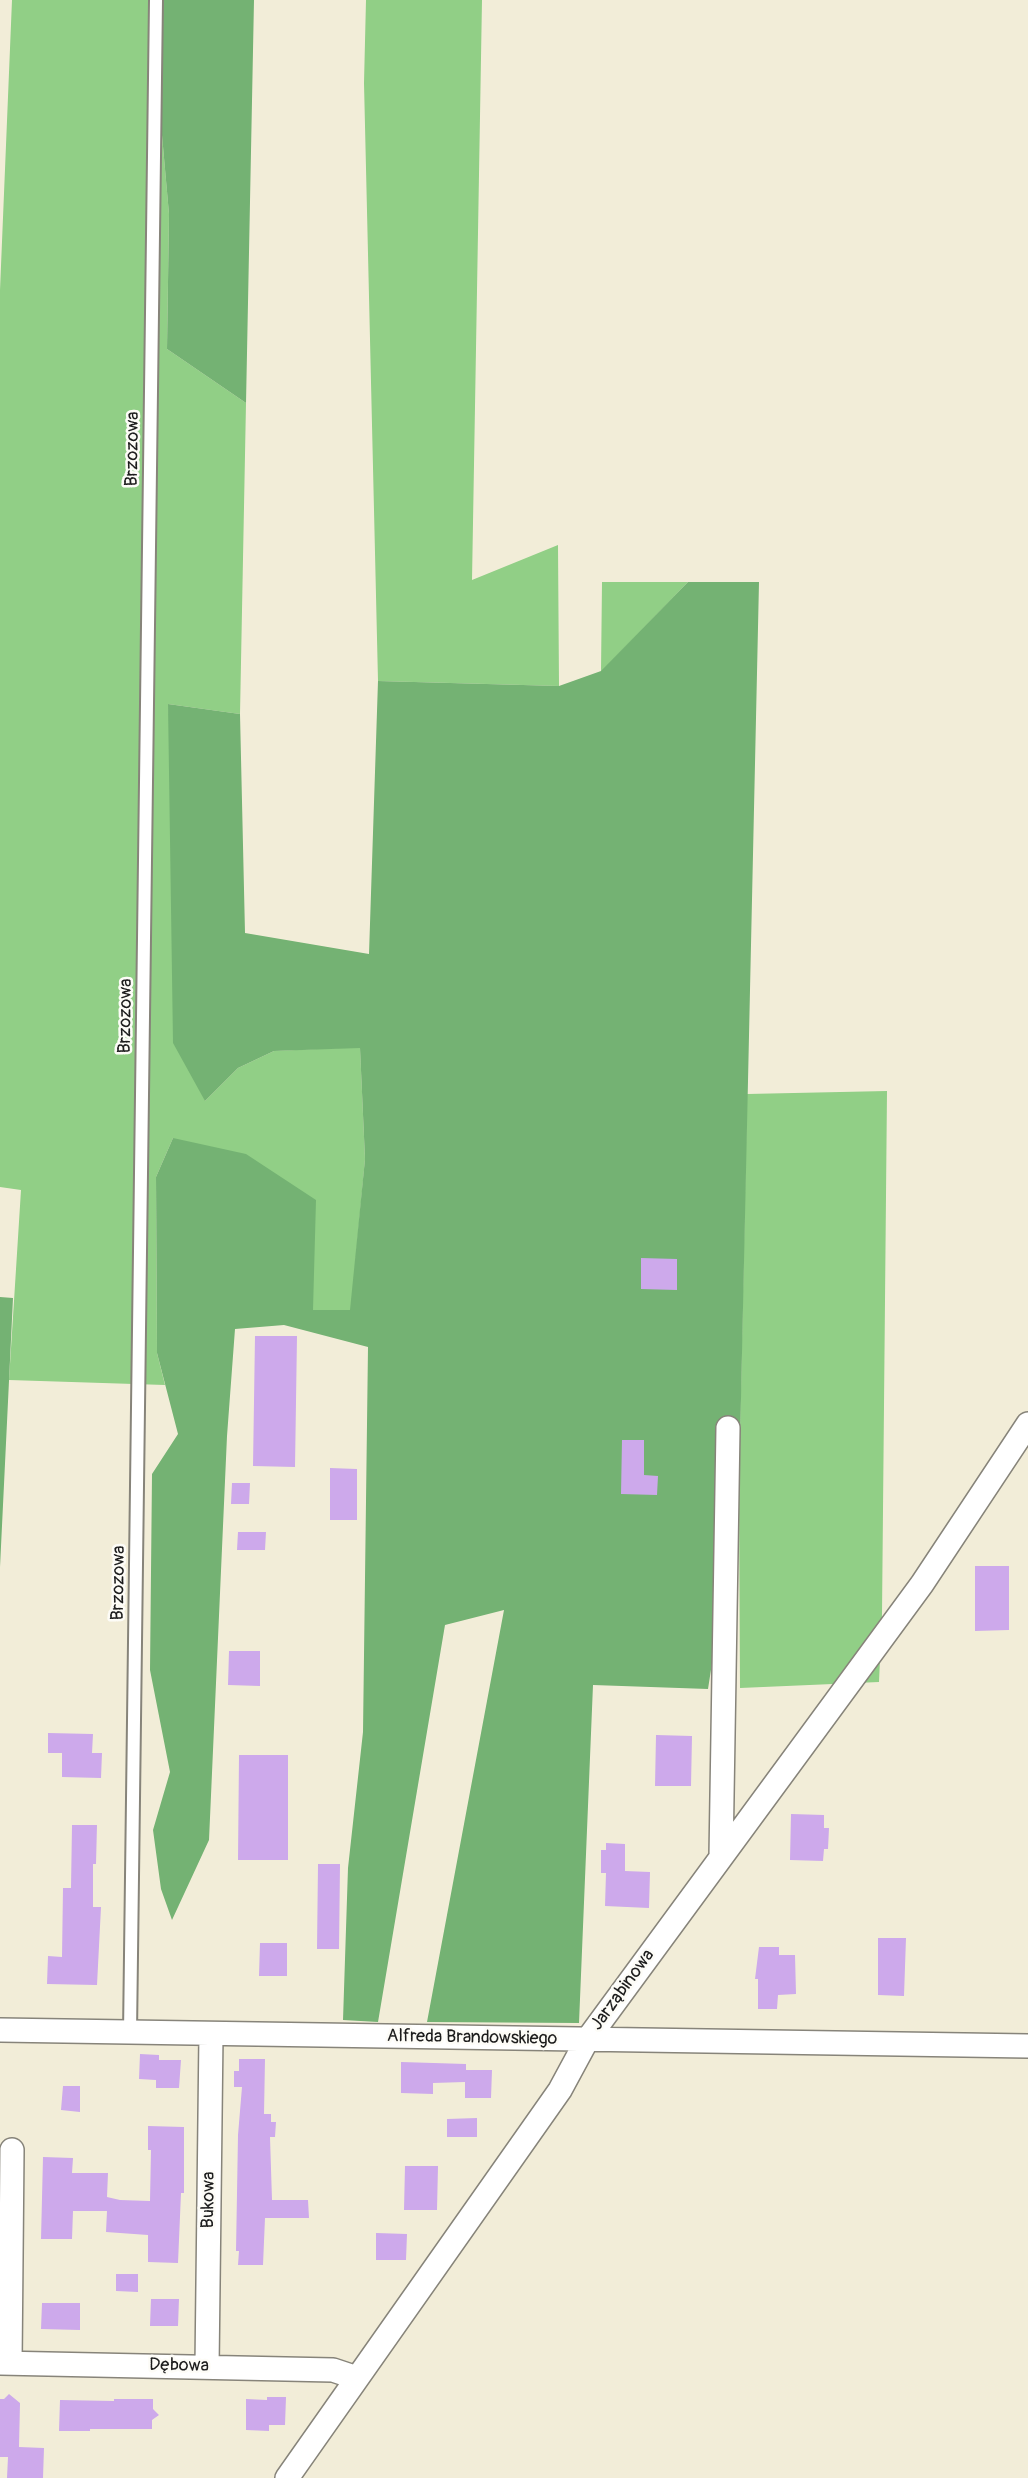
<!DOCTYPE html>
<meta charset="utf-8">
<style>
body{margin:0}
canvas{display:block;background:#f2edd8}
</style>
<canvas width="1028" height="2478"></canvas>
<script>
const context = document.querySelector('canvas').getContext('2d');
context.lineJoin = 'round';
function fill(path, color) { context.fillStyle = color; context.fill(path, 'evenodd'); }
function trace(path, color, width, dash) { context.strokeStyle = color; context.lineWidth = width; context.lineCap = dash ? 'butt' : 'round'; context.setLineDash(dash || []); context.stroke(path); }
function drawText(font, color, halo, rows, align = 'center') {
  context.font = font + ' Pangolin,sans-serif'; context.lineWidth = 5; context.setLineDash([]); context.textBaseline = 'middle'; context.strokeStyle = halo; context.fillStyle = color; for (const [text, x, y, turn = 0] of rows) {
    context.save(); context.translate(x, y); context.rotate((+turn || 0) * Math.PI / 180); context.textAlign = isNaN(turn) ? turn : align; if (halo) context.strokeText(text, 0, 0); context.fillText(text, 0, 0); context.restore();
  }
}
const green = new Path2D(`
 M 12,0 L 150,0 L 169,214 L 167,349 L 246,403 L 240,714 L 168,704 L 205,1101 L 238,1068 L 274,1051 L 360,1047 L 365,1159 L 351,1310 L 313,1310 L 173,1138 L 156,1177 L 157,1353 L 165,1385 L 9,1380 L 21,1190 L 0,1187 L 0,290 Z
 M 366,0 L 482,0 L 472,580 L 558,545 L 559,686 L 378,681 L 364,83 Z
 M 602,582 L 688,582 L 601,672 Z
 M 887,1091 L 882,1614 L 879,1682 L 740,1688 L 739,1489 L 747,1094 Z`);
const forest = new Path2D(`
 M 150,0 L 254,0 L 246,403 L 167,349 L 169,214 Z
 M 688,582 L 759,582 L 739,1489 L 708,1689 L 593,1685 L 579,2023 L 427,2022 L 504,1610 L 445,1625 L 378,2022 L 343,2020 L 348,1868 L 363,1732 L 368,1347 L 284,1325 L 235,1329 L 227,1436 L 209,1840 L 172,1920 L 161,1889 L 153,1830 L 170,1772 L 150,1670 L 152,1474 L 178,1434 L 157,1353 L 156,1177 L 173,1138 L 246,1154 L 316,1200 L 313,1310 L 350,1310 L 365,1159 L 360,1048 L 274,1051 L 238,1068 L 205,1101 L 173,1043 L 168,704 L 240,714 L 245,933 L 369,954 L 378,681 L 559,686 L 601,671 Z
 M 0,1297 L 13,1298 L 0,1567 Z`);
const building = new Path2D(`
 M 641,1258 L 677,1259 L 677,1290 L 641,1289 Z
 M 255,1336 L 297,1336 L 295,1467 L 253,1466 Z
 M 622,1440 L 644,1440 L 644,1475 L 658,1476 L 657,1495 L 621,1494 Z
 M 330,1468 L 357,1469 L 357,1520 L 330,1520 Z
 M 232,1483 L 250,1483 L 249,1504 L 231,1504 Z
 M 238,1532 L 266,1532 L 265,1550 L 237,1550 Z
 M 975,1566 L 1009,1566 L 1009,1630 L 975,1631 Z
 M 229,1651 L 260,1651 L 260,1686 L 228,1685 Z
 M 48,1733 L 93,1734 L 92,1753 L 102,1753 L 101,1778 L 62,1777 L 62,1753 L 48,1753 Z
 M 656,1735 L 692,1736 L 691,1786 L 655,1786 Z
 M 239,1755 L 288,1755 L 288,1860 L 238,1860 Z
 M 791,1814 L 824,1815 L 824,1828 L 829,1828 L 828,1849 L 824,1849 L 823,1861 L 790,1860 Z
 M 72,1825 L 97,1825 L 96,1864 L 93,1864 L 93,1907 L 101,1907 L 97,1985 L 47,1984 L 48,1956 L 62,1957 L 63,1888 L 71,1888 Z
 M 606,1843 L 625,1844 L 625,1871 L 650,1872 L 649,1908 L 605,1906 L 606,1873 L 601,1873 L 601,1850 L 606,1850 Z
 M 318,1864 L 340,1864 L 339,1949 L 317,1949 Z
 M 878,1938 L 906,1938 L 904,1996 L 878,1995 Z
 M 260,1943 L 287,1943 L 287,1976 L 259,1976 Z
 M 759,1947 L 779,1947 L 779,1955 L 795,1955 L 796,1994 L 778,1995 L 777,2009 L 758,2009 L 758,1979 L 755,1979 Z
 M 140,2054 L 159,2055 L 159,2060 L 181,2060 L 179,2088 L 156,2088 L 156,2080 L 139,2079 Z
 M 239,2059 L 265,2059 L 264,2114 L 271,2114 L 271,2122 L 276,2122 L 275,2137 L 270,2137 L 272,2200 L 308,2200 L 309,2218 L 265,2218 L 263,2265 L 238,2265 L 239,2251 L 236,2251 L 238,2135 L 242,2087 L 234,2087 L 234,2071 L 239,2071 Z
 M 401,2062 L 466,2064 L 466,2070 L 492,2070 L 491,2098 L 465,2098 L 465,2082 L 433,2083 L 433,2094 L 401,2093 Z
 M 63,2086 L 80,2086 L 80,2112 L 61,2110 Z
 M 477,2118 L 477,2137 L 447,2137 L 447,2119 Z
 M 148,2126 L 184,2127 L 184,2193 L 181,2193 L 178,2263 L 148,2262 L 148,2235 L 106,2232 L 107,2211 L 73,2211 L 72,2239 L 41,2239 L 43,2157 L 73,2158 L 72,2173 L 108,2173 L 107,2197 L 120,2200 L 150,2201 L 151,2150 L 148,2150 Z
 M 405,2166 L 438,2166 L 437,2210 L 404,2210 Z
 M 376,2233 L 407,2234 L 406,2260 L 376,2260 Z
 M 116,2274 L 138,2274 L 138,2292 L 116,2291 Z
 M 151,2299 L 179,2299 L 178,2326 L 150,2326 Z
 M 42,2303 L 80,2303 L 80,2330 L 41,2329 Z
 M 9,2394 L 20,2403 L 19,2447 L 44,2448 L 43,2478 L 7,2478 L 8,2457 L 0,2457 L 0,2399 L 4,2399 Z
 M 267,2397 L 286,2397 L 285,2425 L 269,2425 L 269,2431 L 246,2430 L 246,2399 L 267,2400 Z
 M 114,2399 L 153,2399 L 153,2409 L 159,2415 L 152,2420 L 152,2429 L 90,2429 L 90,2431 L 59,2431 L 60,2400 L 114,2401 Z`);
const lane = new Path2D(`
 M 130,2032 L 156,0`);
const street = new Path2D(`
 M 721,1857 L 728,1428
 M 0,2030 L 1028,2046
 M 0,2363 L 333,2370 L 357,2378
 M 10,2363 L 12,2150
 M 207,2367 L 211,2034
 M 287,2478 L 560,2090 L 587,2040 L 922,1584 L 1028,1424`);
const streetNames = [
 ["Brzozowa",133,449,-89],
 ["Brzozowa",126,1016,-89],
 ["Brzozowa",119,1583,-89],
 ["Jarząbinowa",623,1990,-54],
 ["Alfreda Brandowskiego",472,2038,1],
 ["Bukowa",209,2200,-89],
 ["Dębowa",179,2366,1]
];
fill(green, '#91cf86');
fill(forest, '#74b273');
fill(building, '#cda9eb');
trace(lane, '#87847a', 16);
trace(street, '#87847a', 26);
trace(lane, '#fff', 12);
trace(street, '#fff', 23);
drawText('18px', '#1c1c1c', '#fdfcf7', streetNames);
</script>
